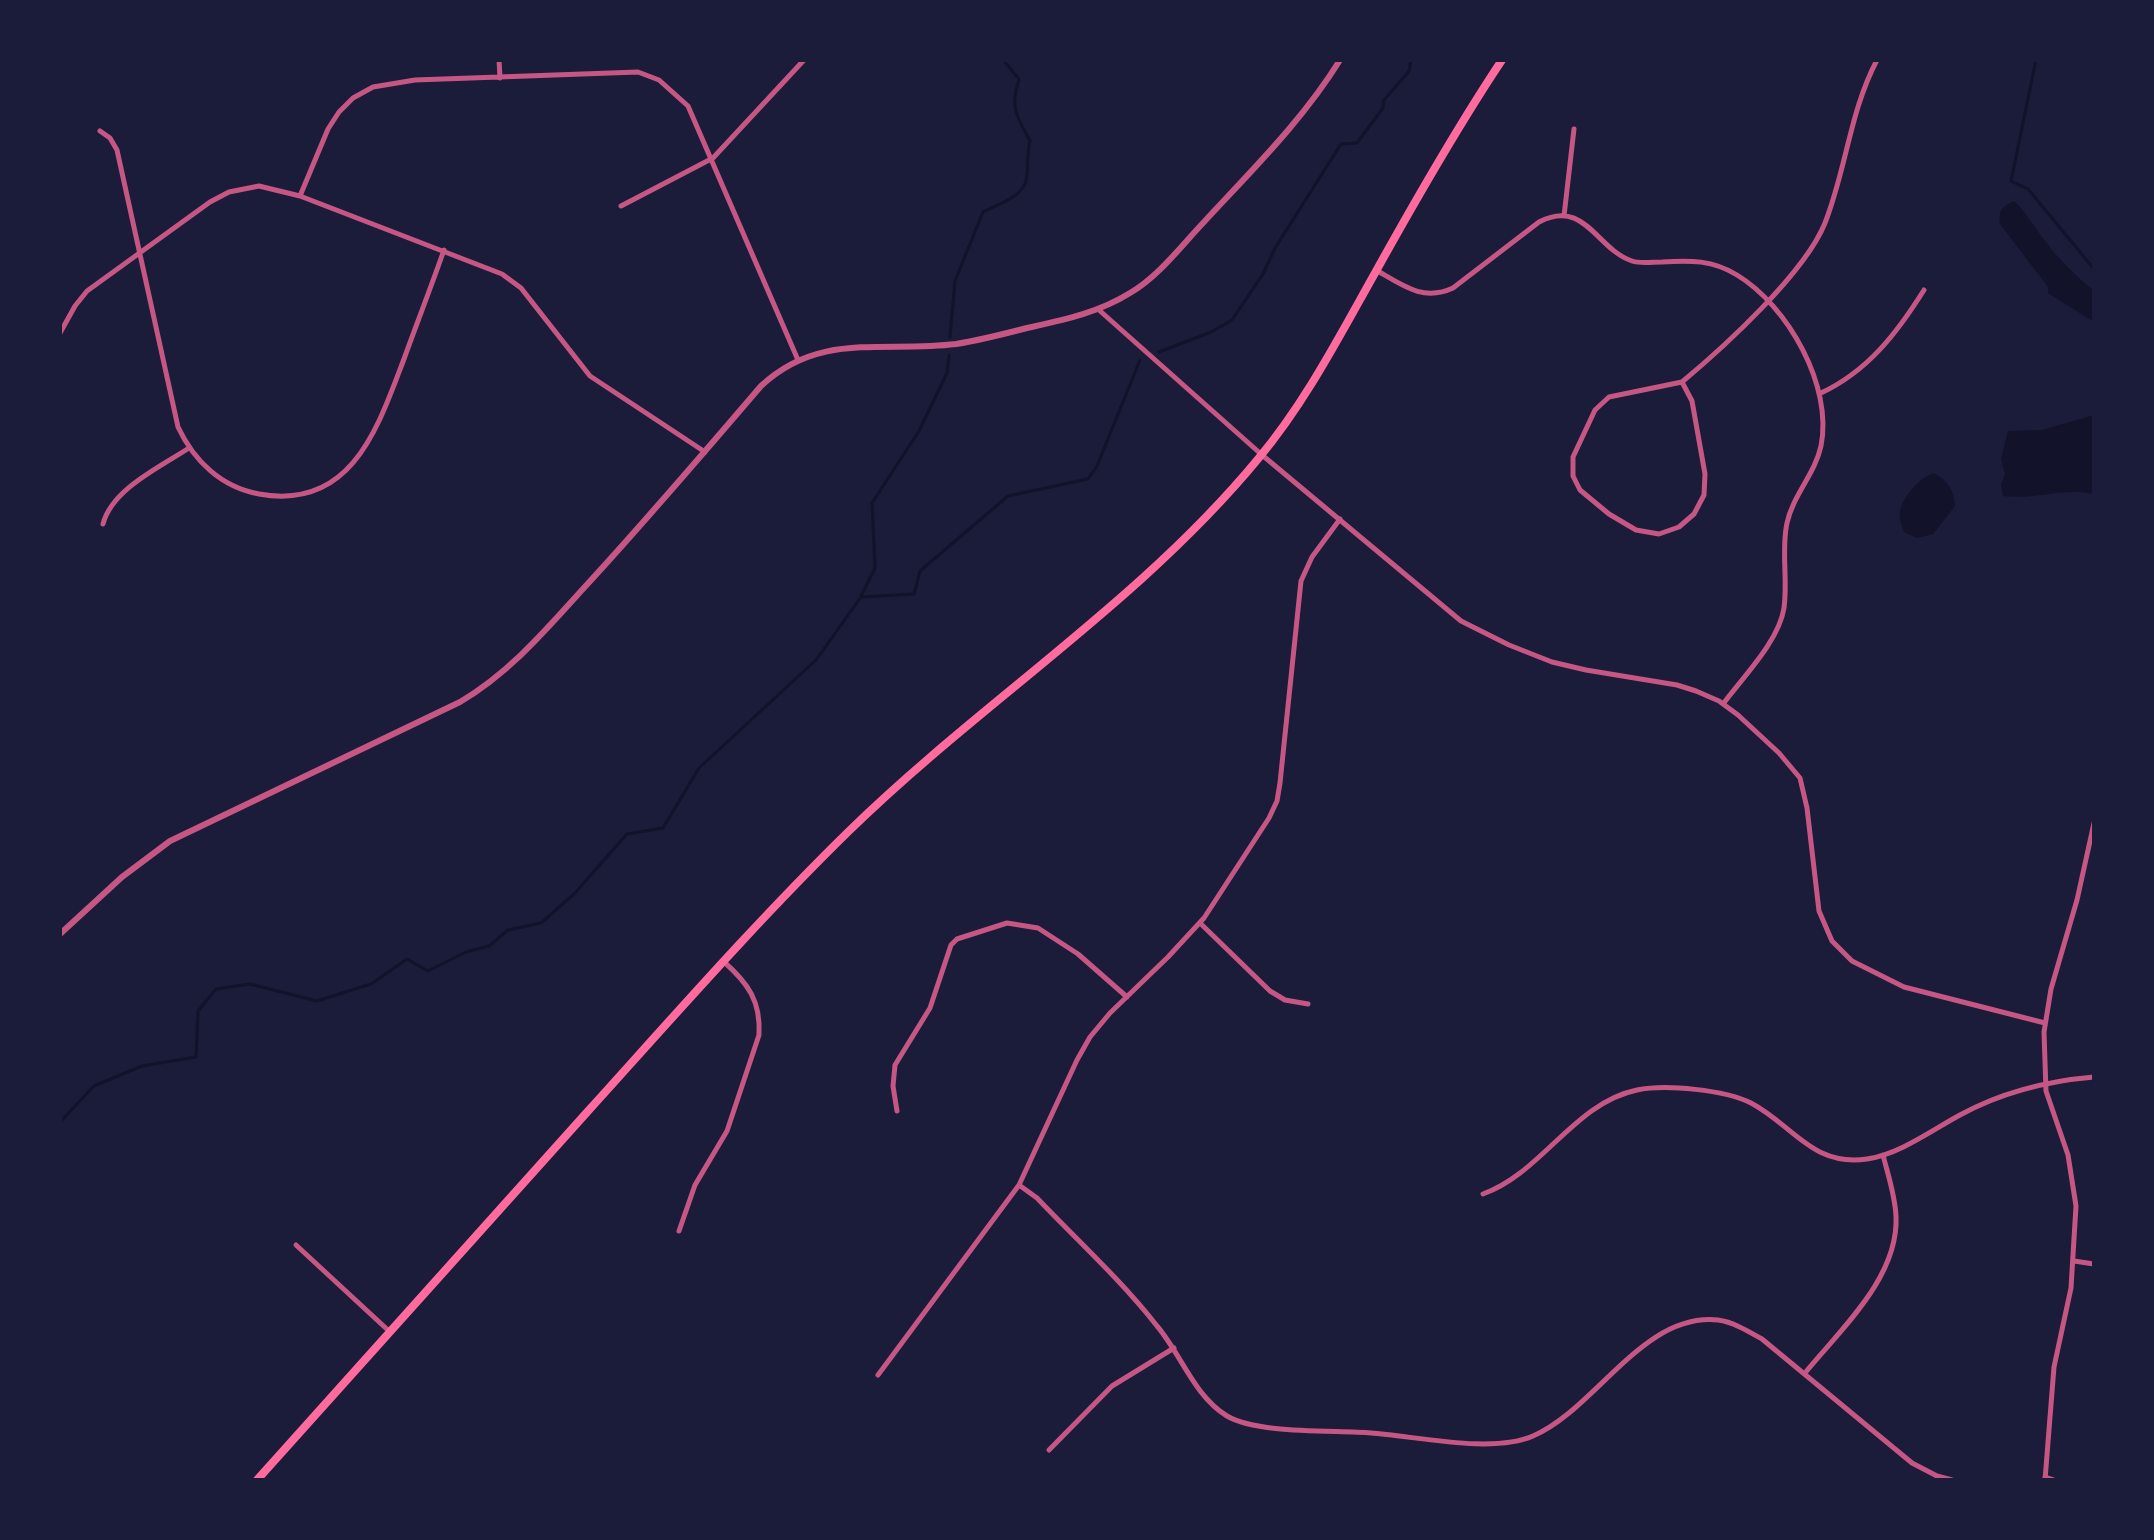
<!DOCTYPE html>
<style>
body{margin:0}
#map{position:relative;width:2154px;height:1540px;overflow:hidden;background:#1b1b3a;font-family:"Playfair Display",serif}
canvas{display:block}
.frame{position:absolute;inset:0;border:62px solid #1b1b3a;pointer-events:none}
</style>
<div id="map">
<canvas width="2154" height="1540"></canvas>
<div class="frame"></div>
</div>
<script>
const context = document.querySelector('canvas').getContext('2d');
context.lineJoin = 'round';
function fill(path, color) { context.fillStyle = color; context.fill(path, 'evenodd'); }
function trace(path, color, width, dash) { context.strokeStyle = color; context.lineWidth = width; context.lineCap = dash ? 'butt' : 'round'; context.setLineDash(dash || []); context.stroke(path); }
const water = new Path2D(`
 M 2014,201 C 2027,213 2034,227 2045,241 C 2059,260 2076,276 2094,291 L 2094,322 L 2048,293 L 2048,287 L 2042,279 L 2000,224 C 1998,211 2002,206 2014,201 Z
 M 2094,415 L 2094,494 C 2064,487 2034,500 2003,496 L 2001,485 L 2005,474 L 2001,459 L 2008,431 L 2042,430 Z
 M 1934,473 C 1948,481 1954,490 1955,506 L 1933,534 L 1917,538 L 1904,532 C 1902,526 1899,519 1900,512 C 1902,497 1920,477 1934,473 Z`);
const stream = new Path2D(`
 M 2036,60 L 2011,181 L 2028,189 L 2094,269
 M 950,337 L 955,281 L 983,212 C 997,205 1022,197 1026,181 C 1029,169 1026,155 1030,141 C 1016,115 1010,108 1019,79 L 1003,60
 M 1159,352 L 1211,332 L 1232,320 L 1263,274 L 1275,248 L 1341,144 L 1357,143 L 1383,108 L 1384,100 L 1409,71 L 1411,60
 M 861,596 L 875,568 L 872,503 L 919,431 L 947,373 L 949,355
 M 60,1122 L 94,1086 L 142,1066 L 196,1057 L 198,1011 L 216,989 L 250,984 L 317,1001 L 371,984 L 407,959 L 428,971 L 466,952 L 489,946 L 508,930 L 541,923 L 574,894 L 627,834 L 663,828 L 699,768 L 816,660 L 861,597 L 914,594 L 920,571 L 1008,496 L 1088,479 L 1097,466 L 1140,360`);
const minor = new Path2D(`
 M 499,60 L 500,78
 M 100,131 L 110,138 L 117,150 L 178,427 C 194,461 221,487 259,494 C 352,511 378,427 404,359 C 417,323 431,287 444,250
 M 300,196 L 328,129 L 339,112 L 353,98 L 373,87 L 415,80 L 638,72 L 659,80 L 688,106 L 798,360
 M 621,206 L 713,158 L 804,60
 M 1564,216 L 1574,129
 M 1376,270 C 1402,285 1423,302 1453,288 L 1539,222 C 1585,198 1596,249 1632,261 C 1641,264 1652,262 1662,262 C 1690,260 1713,260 1737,275 C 1788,306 1833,386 1821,446 C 1815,474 1793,495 1787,523 C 1781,550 1788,580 1784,608 C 1779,641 1743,677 1723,704
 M 1099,310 L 1262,455 L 1461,621 L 1509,645 L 1552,662 L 1586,670 L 1677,685 L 1696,691 L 1719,701 L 1738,715 L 1779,753 L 1800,778 L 1807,808 L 1819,911 L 1832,941 L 1852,961 L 1904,987 L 2045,1023
 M 60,333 L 75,306 L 87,291 L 210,202 L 229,192 L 259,186 L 300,196 L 502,274 L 521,288 L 590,376 L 705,452
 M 1682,382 L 1692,401 L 1705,474 L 1704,495 L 1694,514 L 1679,527 L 1659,534 L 1636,530 L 1609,514 L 1580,490 L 1573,476 L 1573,457 L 1595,410 L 1609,397 L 1682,382 C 1724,347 1805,273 1825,223 C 1846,170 1850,111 1877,60
 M 1821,393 C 1868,371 1897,333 1924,290
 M 103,524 C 112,489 160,467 189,448
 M 1200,923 L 1270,991 L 1285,1000 L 1308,1004
 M 897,1111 L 893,1086 L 895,1065 L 930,1008 L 951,945 L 957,939 L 1007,923 L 1038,928 L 1078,954 L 1127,997
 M 1019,1185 L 1037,1198 C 1077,1240 1121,1280 1157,1326 C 1181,1354 1194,1396 1227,1416 C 1257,1434 1334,1430 1371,1433 C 1415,1436 1492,1454 1533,1436 C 1596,1409 1643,1312 1718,1320 C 1733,1322 1748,1331 1762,1339 L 1912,1463 L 1937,1476 L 1952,1480
 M 1483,1194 C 1542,1173 1574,1103 1637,1090 C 1666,1084 1725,1090 1751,1103 C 1793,1125 1812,1167 1867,1159 C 1900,1154 1932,1130 1960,1115 C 2002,1092 2047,1081 2094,1077
 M 679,1231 L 695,1185 L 727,1131 L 759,1035 C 761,1001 748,983 723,961
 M 296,1245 L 390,1332
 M 2074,1261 L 2094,1264
 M 1805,1373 C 1841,1329 1899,1277 1896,1216 C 1895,1195 1888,1175 1883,1155
 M 878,1375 L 1019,1185 L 1077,1060 L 1090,1037 L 1110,1013 L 1168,957 L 1204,918 L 1269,818 L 1277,801 L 1280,783 L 1301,581 L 1312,557 L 1340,519
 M 1049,1450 L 1112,1386 L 1174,1348
 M 2045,1477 L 2054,1480
 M 2045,1480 L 2054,1367 L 2071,1288 L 2076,1206 L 2068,1155 L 2046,1091 L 2044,1032 L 2051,989 L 2077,900 L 2094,823`);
const tertiary = new Path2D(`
 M 60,934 L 122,877 L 170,841 L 460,702 C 509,673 544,632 582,590 C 643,524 702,455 761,386 C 820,331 884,353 956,344 C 981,340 1004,334 1027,328 C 1063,320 1098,313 1130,293 C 1159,276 1181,246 1204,222 C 1251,171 1303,120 1340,60`);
const primary = new Path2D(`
 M 257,1480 C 367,1357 478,1234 589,1110 C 674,1016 758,920 849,831 C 981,702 1140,602 1258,459 C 1305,403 1339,337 1375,273 C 1415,201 1456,129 1502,60`);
fill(water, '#12122b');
trace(stream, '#12122b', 3);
trace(minor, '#c65784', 5);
trace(tertiary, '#c65784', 6);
trace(primary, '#ff6b9d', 8);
</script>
